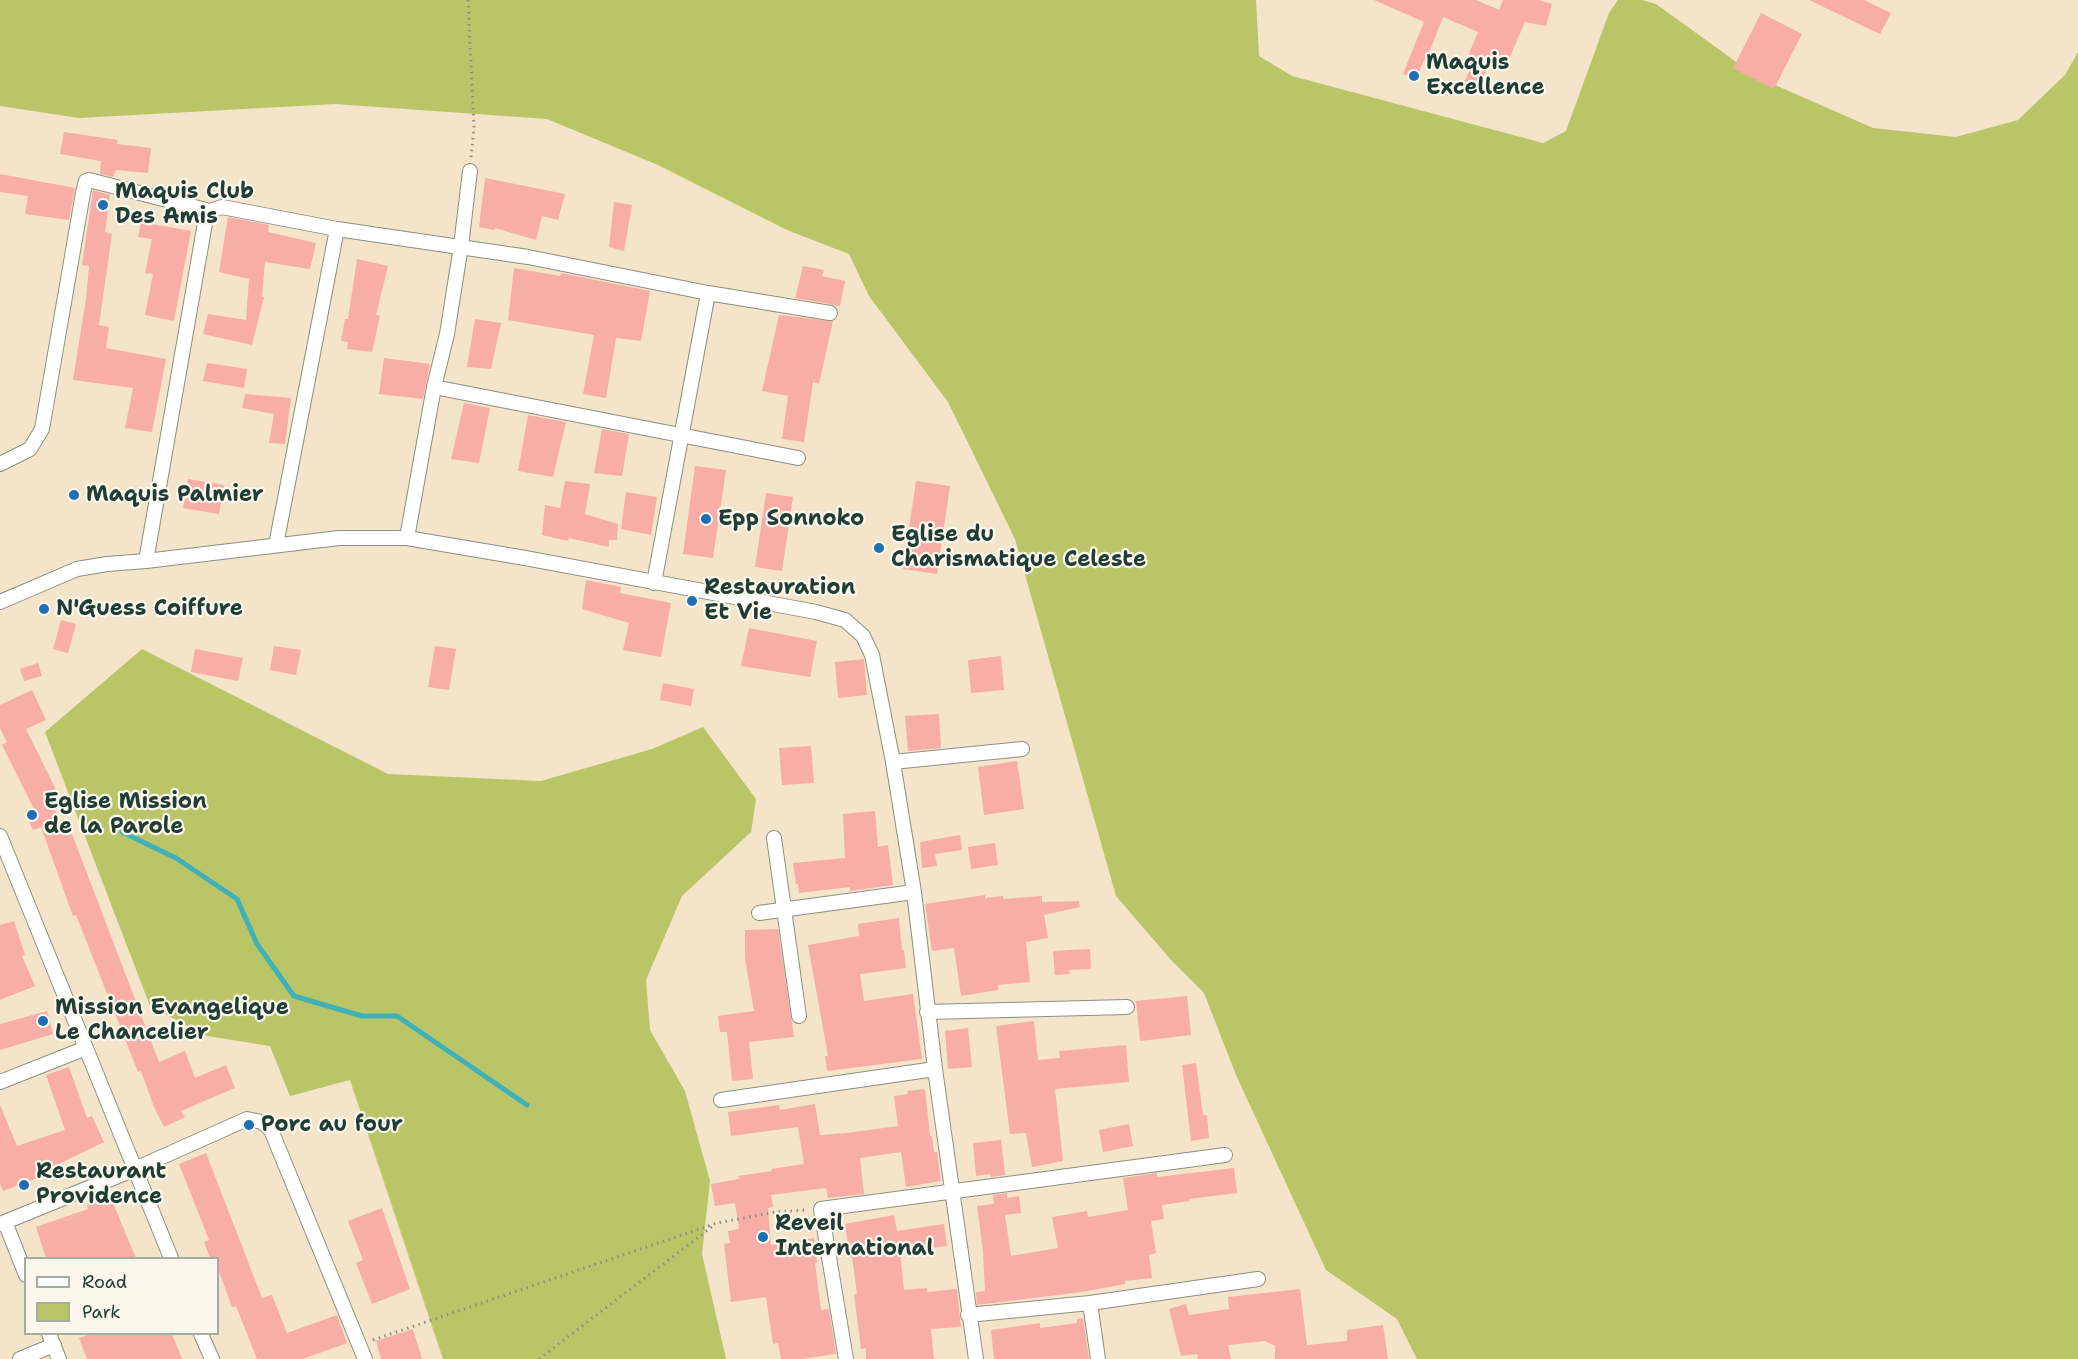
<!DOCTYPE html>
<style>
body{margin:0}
#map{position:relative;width:2078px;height:1359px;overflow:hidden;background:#f4e4ca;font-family:"Shantell Sans",sans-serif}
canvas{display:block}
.legend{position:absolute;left:24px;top:1257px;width:195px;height:78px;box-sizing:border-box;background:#fbf7ec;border:2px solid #a3ada2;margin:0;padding:8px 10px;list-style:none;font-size:18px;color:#1f3d34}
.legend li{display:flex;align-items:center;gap:12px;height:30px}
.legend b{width:30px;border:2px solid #a3ada2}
</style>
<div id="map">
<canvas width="2078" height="1359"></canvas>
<ul class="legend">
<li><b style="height:8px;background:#fff"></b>Road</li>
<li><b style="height:16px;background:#b9c566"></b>Park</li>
</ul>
</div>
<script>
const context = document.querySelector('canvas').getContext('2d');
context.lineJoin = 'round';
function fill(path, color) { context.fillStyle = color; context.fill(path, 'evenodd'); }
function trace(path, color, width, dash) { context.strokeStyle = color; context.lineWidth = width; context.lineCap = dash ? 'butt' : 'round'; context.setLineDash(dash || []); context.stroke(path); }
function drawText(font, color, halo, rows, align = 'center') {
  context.font = font + ' "Shantell Sans",sans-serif'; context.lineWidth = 4.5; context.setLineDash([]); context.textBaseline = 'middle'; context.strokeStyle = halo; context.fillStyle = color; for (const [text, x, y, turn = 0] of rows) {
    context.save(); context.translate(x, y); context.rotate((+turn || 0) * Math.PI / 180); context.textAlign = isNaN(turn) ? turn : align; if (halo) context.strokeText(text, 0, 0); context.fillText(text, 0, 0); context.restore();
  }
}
const green = new Path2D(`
 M 0,0 L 1256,0 L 1259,56 L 1292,76 L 1543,143 L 1566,131 L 1609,13 L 1618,0 L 1642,0 L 1656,4 L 1757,77 L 1873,128 L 1956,137 L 2018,120 L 2065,75 L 2078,52 L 2078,1359 L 1417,1359 L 1397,1319 L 1326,1270 L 1236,1075 L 1204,993 L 1172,961 L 1116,896 L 1015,539 L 948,402 L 869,296 L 849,254 L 787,230 L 658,165 L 547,119 L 335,104 L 79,118 L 0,106 Z
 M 142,649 L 388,774 L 541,781 L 652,749 L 703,727 L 756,799 L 751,832 L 682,896 L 646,980 L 650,1030 L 685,1091 L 710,1181 L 702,1254 L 726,1359 L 443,1359 L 350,1080 L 290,1096 L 270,1046 L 207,1036 L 150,1006 L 45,732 Z`);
const stream = new Path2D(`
 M 122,832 L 176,858 L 237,899 L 257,944 L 294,996 L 362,1016 L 397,1016 L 527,1105`);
const building = new Path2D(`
 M 1374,0 L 1476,0 L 1499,10 L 1503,0 L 1539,0 L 1552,4 L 1546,26 L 1525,22 L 1509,59 L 1493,53 L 1477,94 L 1462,88 L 1474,59 L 1468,56 L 1478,32 L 1443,17 L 1426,61 L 1424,60 L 1416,79 L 1403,74 L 1424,22 Z
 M 1809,0 L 1864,0 L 1891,13 L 1880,34 Z
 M 1761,13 L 1802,34 L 1774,89 L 1733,68 Z
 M 64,132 L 118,140 L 117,144 L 151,148 L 148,173 L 116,170 L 113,177 L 100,174 L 101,161 L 60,154 Z
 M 0,174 L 75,188 L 69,220 L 25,214 L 28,196 L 0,192 Z
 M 485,178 L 565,194 L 558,220 L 542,216 L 536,240 L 495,228 L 495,230 L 479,227 Z
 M 93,190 L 110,195 L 105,232 L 112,234 L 99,325 L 109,327 L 106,348 L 166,359 L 152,432 L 125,428 L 133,388 L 73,380 L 86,299 L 89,266 L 82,265 Z
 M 614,202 L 632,205 L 624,251 L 609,247 Z
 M 228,217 L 269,225 L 268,232 L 316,243 L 310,269 L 265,262 L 262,297 L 264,297 L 252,345 L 203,334 L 208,314 L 246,320 L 249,279 L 219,272 Z
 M 141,222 L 191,231 L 174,321 L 145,315 L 153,274 L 145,273 L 152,239 L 138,237 Z
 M 357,259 L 388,266 L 376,315 L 380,316 L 372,352 L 347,349 L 348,342 L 341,341 L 345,319 L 348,319 Z
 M 803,266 L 824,270 L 822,276 L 845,281 L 840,306 L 795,298 Z
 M 514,268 L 560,276 L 561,273 L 650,291 L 641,341 L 616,338 L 606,398 L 583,394 L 594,335 L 508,320 Z
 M 779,315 L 833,321 L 819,384 L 813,382 L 804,442 L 782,439 L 788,396 L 762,391 Z
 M 475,319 L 501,323 L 491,369 L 467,367 Z
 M 384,358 L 430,364 L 423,399 L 379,394 Z
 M 207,363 L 247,369 L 244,388 L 203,381 Z
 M 245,394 L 291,398 L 285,444 L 269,443 L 274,414 L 242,408 Z
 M 464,403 L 490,408 L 479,463 L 451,459 Z
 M 528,415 L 566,422 L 553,477 L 518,471 Z
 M 602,429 L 629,434 L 622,476 L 594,473 Z
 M 695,466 L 726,470 L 713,558 L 683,554 Z
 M 188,479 L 224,485 L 219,514 L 183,508 Z
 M 565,481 L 590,484 L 585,514 L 618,524 L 617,540 L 609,540 L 609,547 L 569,538 L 568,541 L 542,535 L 545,505 L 560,508 Z
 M 916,481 L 950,486 L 937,574 L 903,569 Z
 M 626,492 L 657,497 L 651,535 L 621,529 Z
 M 766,493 L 793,497 L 782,571 L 755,567 Z
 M 586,580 L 621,587 L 620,593 L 671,603 L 661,657 L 623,650 L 629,623 L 582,609 Z
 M 61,620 L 76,624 L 68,653 L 53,649 Z
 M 749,628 L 817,641 L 810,677 L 741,666 Z
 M 274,646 L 301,650 L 296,675 L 270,670 Z
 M 435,646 L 456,649 L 449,690 L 428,687 Z
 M 195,649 L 243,658 L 238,681 L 191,672 Z
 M 1001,656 L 1004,690 L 971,693 L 968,660 Z
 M 864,659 L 867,695 L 838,698 L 835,662 Z
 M 38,663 L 42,676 L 24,681 L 20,669 Z
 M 663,683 L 694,689 L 691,706 L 660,700 Z
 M 32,690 L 46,720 L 26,729 L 57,792 L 48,796 L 67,835 L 72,834 L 159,1062 L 185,1051 L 195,1078 L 226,1065 L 235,1088 L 181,1111 L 185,1117 L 164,1127 L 154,1107 L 141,1071 L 138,1072 L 76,915 L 73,916 L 41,827 L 33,830 L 25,813 L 34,809 L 2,745 L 7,742 L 0,728 L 0,705 Z
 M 939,714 L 941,748 L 908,751 L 905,716 Z
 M 811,746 L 814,783 L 782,785 L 779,748 Z
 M 1017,761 L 1024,809 L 984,815 L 978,767 Z
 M 875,811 L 878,847 L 888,845 L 893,885 L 850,891 L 850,887 L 799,893 L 798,884 L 796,884 L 793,863 L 845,858 L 843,814 Z
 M 960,835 L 962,850 L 935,854 L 937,866 L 922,868 L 920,842 Z
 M 995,843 L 998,865 L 971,869 L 968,847 Z
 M 985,895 L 985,898 L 1003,896 L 1003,899 L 1042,896 L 1042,902 L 1079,901 L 1080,907 L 1044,915 L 1048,938 L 1026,942 L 1030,982 L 998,985 L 998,990 L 961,996 L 954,948 L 932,951 L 925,904 Z
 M 899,918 L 902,950 L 904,950 L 906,968 L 860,974 L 864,1001 L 913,994 L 922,1059 L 827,1071 L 825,1056 L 828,1056 L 808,945 L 859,936 L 858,924 Z
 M 14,921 L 25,955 L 22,956 L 35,986 L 0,1000 L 0,925 Z
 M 778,929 L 794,1037 L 749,1042 L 753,1079 L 732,1081 L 727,1032 L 720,1032 L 718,1016 L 754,1011 L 745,959 L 745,930 Z
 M 1090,949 L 1091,969 L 1069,970 L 1070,974 L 1055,975 L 1053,951 Z
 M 1187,996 L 1191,1035 L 1140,1041 L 1136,1001 Z
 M 47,1011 L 53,1034 L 0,1050 L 0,1024 Z
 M 1034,1021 L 1038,1060 L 1060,1058 L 1059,1051 L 1126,1045 L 1129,1082 L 1055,1089 L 1063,1161 L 1032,1167 L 1026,1133 L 1010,1134 L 996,1026 Z
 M 968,1028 L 972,1067 L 948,1069 L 945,1031 Z
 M 1196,1063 L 1203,1115 L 1207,1115 L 1209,1138 L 1191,1141 L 1182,1065 Z
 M 69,1067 L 87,1118 L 92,1116 L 104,1142 L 59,1164 L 61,1169 L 3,1191 L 0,1184 L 0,1105 L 17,1146 L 65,1130 L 46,1075 Z
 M 925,1089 L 930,1136 L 932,1136 L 934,1152 L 937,1152 L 941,1181 L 906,1187 L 901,1152 L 860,1158 L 864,1194 L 828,1198 L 826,1188 L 771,1195 L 773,1207 L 768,1208 L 771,1245 L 814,1238 L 817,1263 L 815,1263 L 821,1310 L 829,1309 L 836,1354 L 802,1359 L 781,1359 L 778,1343 L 773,1344 L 766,1297 L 731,1302 L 724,1244 L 730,1243 L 728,1231 L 739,1229 L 735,1203 L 715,1206 L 711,1184 L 739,1179 L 738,1176 L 772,1171 L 771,1169 L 804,1164 L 798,1127 L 731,1136 L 728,1112 L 779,1105 L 780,1110 L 815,1104 L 820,1135 L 847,1133 L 898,1126 L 894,1096 L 908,1094 L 907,1091 Z
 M 1129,1124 L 1133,1146 L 1103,1152 L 1099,1130 Z
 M 1001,1140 L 1005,1175 L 991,1177 L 990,1174 L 976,1176 L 973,1143 Z
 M 206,1153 L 262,1298 L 272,1295 L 287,1333 L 337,1315 L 347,1343 L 303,1359 L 257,1359 L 236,1306 L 232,1307 L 218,1269 L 218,1258 L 210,1258 L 204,1242 L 209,1240 L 179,1164 Z
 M 1234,1168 L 1237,1193 L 1189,1199 L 1189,1201 L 1162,1205 L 1164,1219 L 1151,1221 L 1156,1253 L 1149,1255 L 1152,1278 L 1125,1281 L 1125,1284 L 1082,1292 L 977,1305 L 976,1292 L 985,1291 L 983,1251 L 977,1206 L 994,1204 L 993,1195 L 1007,1193 L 1007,1198 L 1019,1196 L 1021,1213 L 1005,1215 L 1011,1256 L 1058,1248 L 1052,1217 L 1087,1211 L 1088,1217 L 1128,1210 L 1123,1178 L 1157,1173 L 1157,1177 Z
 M 110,1196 L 136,1258 L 46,1258 L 36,1227 L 88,1209 L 87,1205 Z
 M 382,1208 L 410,1289 L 372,1304 L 356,1263 L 363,1260 L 348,1221 Z
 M 894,1215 L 897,1231 L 944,1224 L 947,1246 L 900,1252 L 904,1290 L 927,1288 L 927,1292 L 957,1289 L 961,1327 L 931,1329 L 934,1359 L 866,1359 L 866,1348 L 861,1349 L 854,1294 L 857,1294 L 852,1257 L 850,1258 L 845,1224 Z
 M 1300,1289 L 1307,1345 L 1347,1341 L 1347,1330 L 1383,1325 L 1388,1359 L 1275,1359 L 1275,1346 L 1265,1341 L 1228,1345 L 1231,1359 L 1198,1359 L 1197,1354 L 1181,1356 L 1169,1309 L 1186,1304 L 1189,1315 L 1229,1309 L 1228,1297 Z
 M 1083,1318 L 1089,1359 L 994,1359 L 991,1330 L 1040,1323 L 1040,1328 L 1077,1323 L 1077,1319 Z
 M 413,1329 L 422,1359 L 381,1359 L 376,1341 Z
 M 91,1334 L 172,1334 L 182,1359 L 87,1359 L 79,1338 Z`);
const path = new Path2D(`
 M 468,0 L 474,127 L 471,157
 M 373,1340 L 717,1223 L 776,1212 L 808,1210
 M 539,1359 L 713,1226`);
const minor = new Path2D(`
 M 434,387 L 798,458
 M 0,464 L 30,449 L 42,429 L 83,193 L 86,181 L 89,180 L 210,211 L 222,207 L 337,229 L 528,257 L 708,293 L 830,313
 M 407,538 L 434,387 L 447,334 L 461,246 L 470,171
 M 276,545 L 337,229
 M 146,561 L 205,223 L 210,211
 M 654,583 L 708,293
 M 0,602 L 77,569 L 107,564 L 146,561 L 339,538 L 407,538 L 525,558 L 816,612 L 845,620 L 863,636 L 872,655 L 893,762 L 914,892 L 935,1069 L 976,1359
 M 893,762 L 1022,749
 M 0,836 L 171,1258
 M 774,838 L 799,1016
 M 759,913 L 914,892
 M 927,1012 L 1127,1007
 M 0,1082 L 86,1048
 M 721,1100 L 935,1069
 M 5,1222 L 26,1275
 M 0,1224 L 135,1169 L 247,1119 L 262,1122 L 271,1130 L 365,1359
 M 1090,1303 L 1098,1359
 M 968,1315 L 1090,1303 L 1258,1279
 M 49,1334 L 59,1359
 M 201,1334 L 212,1359
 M 20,1359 L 54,1345
 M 846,1359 L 821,1209 L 1225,1155`);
const markers = [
 [1414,76,6,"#1f6fb2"],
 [103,205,6,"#1f6fb2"],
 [74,495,6,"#1f6fb2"],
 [706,519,6,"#1f6fb2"],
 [879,548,6,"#1f6fb2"],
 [692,601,6,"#1f6fb2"],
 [44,609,6,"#1f6fb2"],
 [32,815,6,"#1f6fb2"],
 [43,1021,6,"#1f6fb2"],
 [249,1125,6,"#1f6fb2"],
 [24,1185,6,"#1f6fb2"],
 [763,1237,6,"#1f6fb2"]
];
const poiNames = [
 ["Maquis",1426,63],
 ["Excellence",1426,88],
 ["Maquis Club",115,192],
 ["Des Amis",115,217],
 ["Maquis Palmier",86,495],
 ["Epp Sonnoko",718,519],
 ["Eglise du",891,535],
 ["Charismatique Celeste",891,560],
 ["Restauration",704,588],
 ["Et Vie",704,613],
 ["N'Guess Coiffure",56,609],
 ["Eglise Mission",44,802],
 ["de la Parole",44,827],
 ["Mission Evangelique",55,1008],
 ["Le Chancelier",55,1033],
 ["Porc au four",261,1125],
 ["Restaurant",36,1172],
 ["Providence",36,1197],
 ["Reveil",775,1224],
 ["International",775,1249]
];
fill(green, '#b9c566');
trace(stream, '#40b1b9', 5);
fill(building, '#f8ada7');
trace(minor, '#8a907f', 16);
trace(path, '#8a907f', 3, [1.5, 4.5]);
trace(minor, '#fff', 14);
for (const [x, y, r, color] of markers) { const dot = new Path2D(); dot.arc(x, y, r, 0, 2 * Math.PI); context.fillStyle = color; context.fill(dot); trace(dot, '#fbf7ec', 2); }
drawText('bold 22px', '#1f3d34', '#fbf7ec', poiNames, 'left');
</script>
